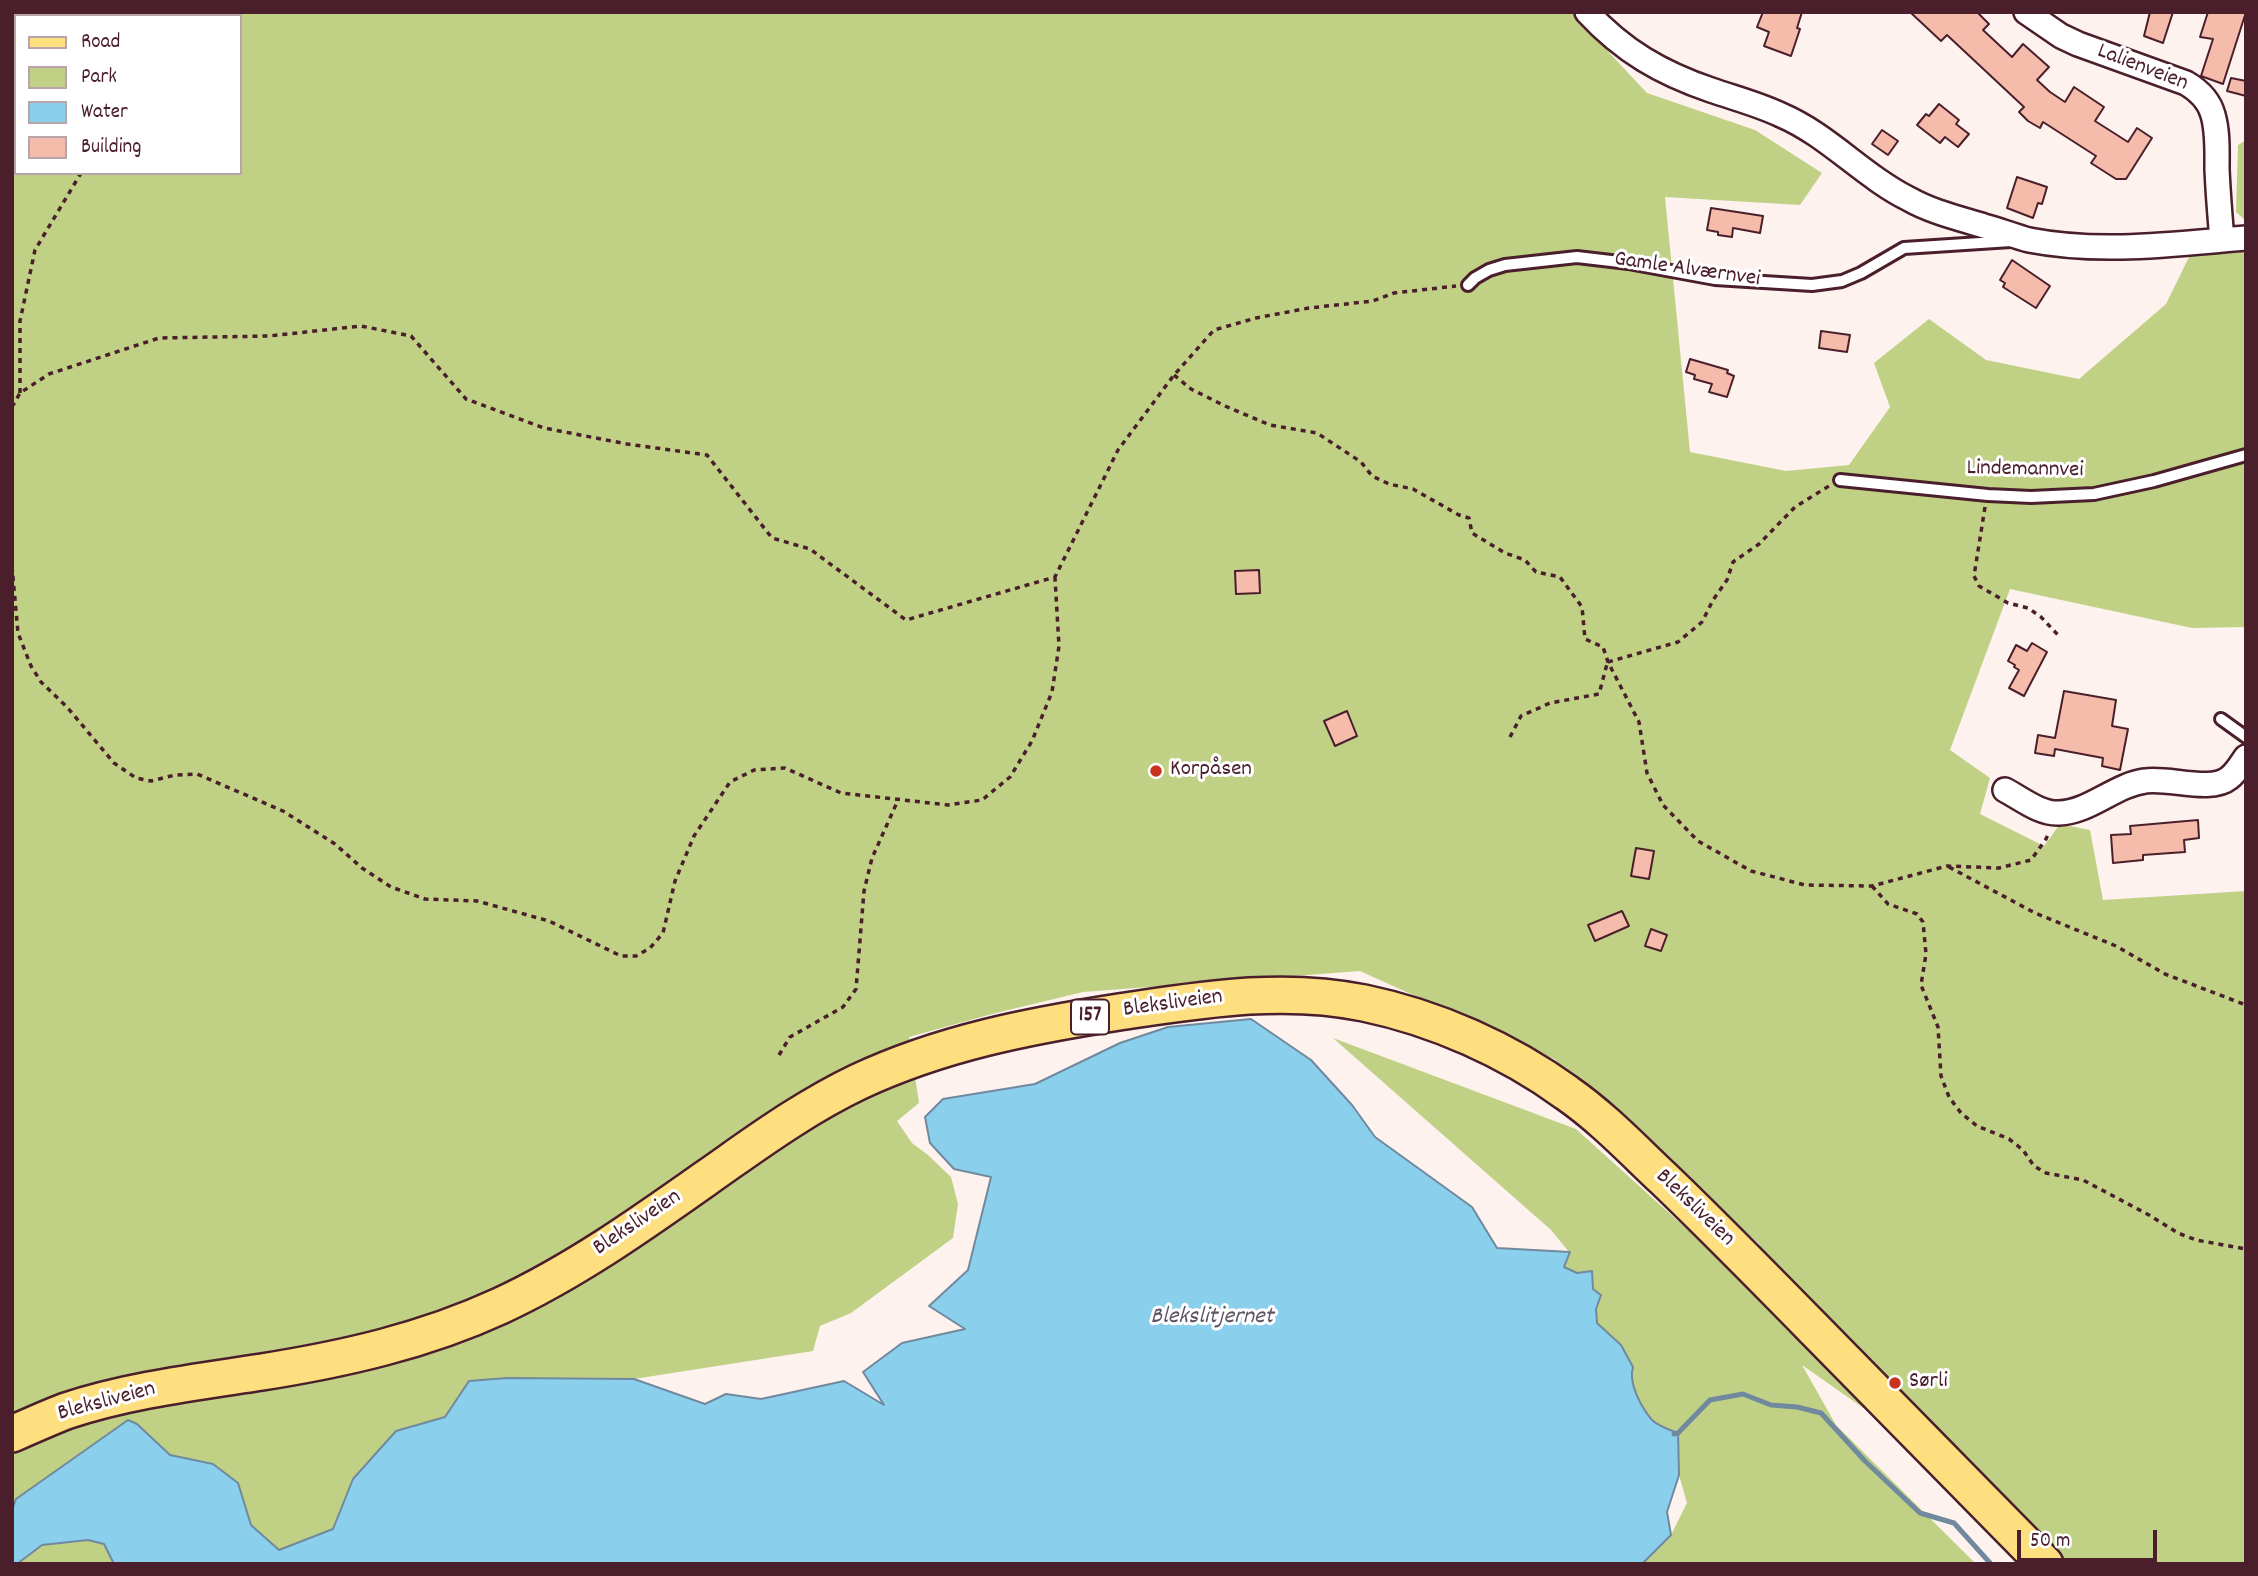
<!DOCTYPE html>
<meta charset="utf-8">
<style>
body{margin:0}
#map{position:relative;width:2258px;height:1576px;overflow:hidden;background:#fdf2ee;font-family:Dekko,sans-serif}
canvas{display:block}
.frame{position:absolute;inset:0;border:14px solid #4a1f2b;pointer-events:none}
.legend{position:absolute;left:14px;top:14px;width:228px;height:161px;box-sizing:border-box;background:#fff;border:2px solid #b7a5aa;margin:0;padding:9px 12px;list-style:none;font-size:21px;color:#4a1f2b}
.legend li{display:flex;align-items:center;gap:14px;height:35px}
.legend b{width:35px;border:2px solid #b7a5aa}
.scale{position:absolute;left:2017px;top:1530px;width:140px;height:32px;box-sizing:border-box;border:4px solid #4a1f2b;border-top:0;padding-left:9px;font-size:21px;line-height:24px;white-space:nowrap;color:#4a1f2b;-webkit-text-stroke:5px #fff;paint-order:stroke}
</style>
<div id="map">
<canvas width="2258" height="1576"></canvas>
<div class="frame"></div>
<ul class="legend">
<li><b style="height:9px;background:#fedf80"></b>Road</li>
<li><b style="height:19px;background:#c0d186"></b>Park</li>
<li><b style="height:19px;background:#8ad0ec"></b>Water</li>
<li><b style="height:19px;background:#f5bcac"></b>Building</li>
</ul>
<div class="scale">50 m</div>
</div>
<script>
const context = document.querySelector('canvas').getContext('2d');
context.lineJoin = 'round';
function fill(path, color) { context.fillStyle = color; context.fill(path, 'evenodd'); }
function trace(path, color, width, dash) { context.strokeStyle = color; context.lineWidth = width; context.lineCap = dash ? 'butt' : 'round'; context.setLineDash(dash || []); context.stroke(path); }
function drawText(font, color, halo, rows, align = 'center') {
  context.font = font + ' Dekko,sans-serif'; context.lineWidth = 6; context.setLineDash([]); context.textBaseline = 'middle'; context.strokeStyle = halo; context.fillStyle = color; for (const [text, x, y, turn = 0] of rows) {
    context.save(); context.translate(x, y); context.rotate((+turn || 0) * Math.PI / 180); context.textAlign = isNaN(turn) ? turn : align; if (halo) context.strokeText(text, 0, 0); context.fillText(text, 0, 0); context.restore();
  }
}
const green = new Path2D(`
 M 12,12 L 1571,12 L 1647,93 L 1755,130 L 1822,173 L 1800,205 L 1665,197 L 1690,452 L 1786,471 L 1849,465 L 1890,407 L 1874,363 L 1929,319 L 1986,360 L 2079,379 L 2166,304 L 2190,255 L 2246,249 L 2246,627 L 2192,628 L 2010,589 L 1950,750 L 1990,778 L 1980,814 L 2044,846 L 2060,824 L 2090,830 L 2103,900 L 2246,891 L 2246,1564 L 2022,1564 L 1879,1419 L 1802,1365 L 1836,1425 L 1976,1564 L 1642,1564 L 1671,1535 L 1687,1503 L 1679,1475 L 1678,1434 C 1670,1430 1658,1426 1652,1420 C 1640,1407 1628,1383 1633,1367 L 1621,1345 L 1596,1323 L 1596,1308 L 1601,1295 L 1593,1289 L 1592,1279 L 1563,1267 L 1569,1252 L 1551,1230 L 1333,1038 L 1576,1129 L 1729,1267 L 1759,1244 L 1554,1059 L 1360,971 L 1083,992 L 992,1014 L 909,1037 L 919,1103 L 897,1121 L 912,1143 L 928,1155 L 951,1177 L 958,1204 L 953,1238 L 851,1313 L 820,1326 L 813,1351 L 634,1379 L 507,1378 L 469,1381 L 445,1417 L 396,1431 L 353,1479 L 333,1529 L 279,1550 L 251,1525 L 238,1483 L 213,1464 L 170,1455 L 137,1424 L 129,1420 L 16,1499 L 12,1510 ZM 16,16 L 240,16 L 240,173 L 16,173 Z
 M 2246,140 L 2246,219 L 2244,219 L 2236,212 L 2238,145 Z
 M 88,1540 L 104,1544 L 114,1564 L 17,1564 L 42,1545 Z`);
const water = new Path2D(`
 M 1251,1019 L 1311,1060 L 1352,1105 L 1375,1137 L 1472,1207 L 1497,1248 L 1570,1252 L 1564,1267 L 1577,1273 L 1592,1271 L 1593,1289 L 1601,1295 L 1596,1309 L 1597,1323 L 1621,1345 L 1633,1367 C 1628,1383 1641,1407 1652,1420 C 1658,1426 1670,1430 1678,1433 L 1679,1475 L 1667,1512 L 1671,1535 L 1642,1564 L 114,1564 L 104,1544 L 88,1540 L 42,1545 L 17,1564 L 12,1564 L 12,1510 L 16,1499 L 128,1420 L 137,1424 L 170,1455 L 213,1464 L 238,1483 L 251,1525 L 279,1550 L 333,1529 L 353,1479 L 396,1431 L 445,1417 L 469,1381 L 507,1378 L 634,1379 L 705,1404 L 726,1394 L 761,1399 L 844,1381 L 884,1405 L 863,1372 L 902,1343 L 965,1329 L 929,1306 L 968,1270 L 991,1177 L 954,1169 L 930,1143 L 925,1117 L 943,1099 L 1035,1084 L 1120,1043 L 1168,1027 Z`);
const stream = new Path2D(`
 M 1674,1434 L 1678,1433 L 1710,1400 L 1743,1394 L 1771,1405 L 1797,1407 L 1821,1413 L 1865,1461 L 1920,1513 L 1954,1523 L 1991,1564`);
const building = new Path2D(`
 M 1763,12 L 1802,12 L 1797,28 L 1800,29 L 1791,56 L 1764,46 L 1769,32 L 1757,27 Z
 M 1910,12 L 1977,12 L 1989,24 L 1983,30 L 2012,57 L 2023,44 L 2049,67 L 2037,80 L 2050,92 L 2065,102 L 2074,87 L 2104,107 L 2095,121 L 2128,142 L 2137,128 L 2152,138 L 2126,179 L 2116,179 L 2091,163 L 2096,156 L 2043,122 L 2040,128 L 2028,121 L 2019,112 L 2024,107 L 1947,35 L 1941,41 Z
 M 2150,12 L 2173,12 L 2163,43 L 2144,36 Z
 M 2208,12 L 2246,12 L 2223,84 L 2201,76 L 2213,39 L 2200,37 Z
 M 2231,78 L 2246,81 L 2246,96 L 2227,91 Z
 M 1939,104 L 1959,120 L 1956,124 L 1969,134 L 1958,147 L 1945,137 L 1940,143 L 1917,125 L 1926,114 L 1929,116 Z
 M 1882,130 L 1898,141 L 1888,155 L 1872,144 Z
 M 2017,177 L 2047,187 L 2042,204 L 2038,203 L 2033,218 L 2007,208 Z
 M 1711,208 L 1763,216 L 1760,233 L 1733,228 L 1732,237 L 1718,235 L 1718,232 L 1707,230 Z
 M 2012,260 L 2050,286 L 2036,308 L 2003,287 L 2005,283 L 2000,280 Z
 M 1821,331 L 1850,335 L 1847,352 L 1819,348 Z
 M 1690,359 L 1728,370 L 1727,373 L 1734,376 L 1727,397 L 1709,392 L 1712,384 L 1694,379 L 1695,375 L 1686,372 Z
 M 1259,570 L 1260,593 L 1236,594 L 1235,571 Z
 M 2032,643 L 2047,652 L 2024,696 L 2009,688 L 2019,670 L 2014,667 L 2015,665 L 2008,661 L 2016,645 L 2027,651 Z
 M 2064,691 L 2116,700 L 2112,726 L 2128,729 L 2120,770 L 2102,766 L 2103,758 L 2055,749 L 2054,756 L 2035,753 L 2038,735 L 2055,738 Z
 M 1347,711 L 1357,736 L 1335,746 L 1324,721 Z
 M 2198,820 L 2199,838 L 2184,840 L 2185,852 L 2143,855 L 2143,860 L 2113,863 L 2111,835 L 2131,834 L 2130,826 Z
 M 1636,848 L 1654,851 L 1649,879 L 1631,876 Z
 M 1622,911 L 1629,926 L 1595,941 L 1588,925 Z
 M 1651,929 L 1667,935 L 1661,951 L 1645,946 Z`);
const path = new Path2D(`
 M 174,16 L 176,12
 M 1174,375 L 1191,389 L 1225,406 L 1270,425 L 1317,433 L 1361,462 L 1372,476 L 1389,484 L 1413,489 L 1459,515 L 1469,518 L 1472,533 L 1505,553 L 1525,560 L 1536,572 L 1560,577 L 1582,607 L 1585,639 L 1603,647 L 1608,662 L 1639,722 L 1647,773 L 1663,805 L 1698,841 L 1751,871 L 1805,885 L 1872,886 L 1947,866 L 1999,868 L 2031,860 L 2046,839 L 2049,832
 M 20,393 L 20,321 L 35,250 L 81,173
 M 12,407 L 20,393 L 49,374 L 159,338 L 269,336 L 361,326 L 411,336 L 466,399 L 544,428 L 627,444 L 707,455 L 772,538 L 810,549 L 906,620 L 1055,577 L 1118,450 L 1174,375 L 1214,330 L 1256,318 L 1309,308 L 1373,301 L 1394,293 L 1456,286
 M 1985,507 L 1974,576 L 1979,586 L 2008,603 L 2028,608 L 2041,617 L 2058,635
 M 12,566 L 18,633 L 31,666 L 41,682 L 67,707 L 114,763 L 136,778 L 151,781 L 175,775 L 197,774 L 283,811 L 335,844 L 362,868 L 391,887 L 425,899 L 477,901 L 549,921 L 621,956 L 636,956 L 650,948 L 663,933 L 675,881 L 694,836 L 730,782 L 754,770 L 785,768 L 841,793 L 948,805 L 982,800 L 1010,777 L 1032,741 L 1052,692 L 1059,646 L 1055,578
 M 1608,662 L 1678,642 L 1702,622 L 1713,600 L 1727,580 L 1733,562 L 1759,544 L 1795,507 L 1829,486
 M 1510,737 L 1521,716 L 1550,703 L 1599,694 L 1607,664
 M 1949,867 L 2035,913 L 2116,946 L 2165,974 L 2246,1005
 M 1872,886 L 1888,904 L 1917,914 L 1923,922 L 1926,954 L 1921,985 L 1938,1027 L 1941,1076 L 1949,1097 L 1961,1113 L 1977,1126 L 2009,1139 L 2023,1150 L 2034,1166 L 2046,1173 L 2083,1180 L 2149,1215 L 2178,1233 L 2196,1240 L 2246,1249
 M 779,1055 L 790,1037 L 843,1007 L 856,989 L 864,891 L 872,858 L 898,800`);
const service = new Path2D(`
 M 1468,285 L 1475,278 L 1489,270 L 1505,265 L 1577,257 L 1628,263 L 1715,279 L 1812,285 L 1842,281 L 1861,273 L 1904,248 L 2011,241
 M 1840,480 L 1988,495 L 2031,497 L 2094,494 L 2154,481 L 2246,455
 M 2221,719 L 2246,737`);
const minor = new Path2D(`
 M 1587,12 C 1623,51 1661,73 1711,90 C 1734,98 1758,104 1781,115 C 1828,135 1863,176 1909,199 C 1932,212 1958,218 1984,226 C 1999,230 2014,236 2029,240 C 2101,254 2174,244 2246,238
 M 2026,12 L 2061,36 L 2078,44 L 2186,83 C 2198,90 2209,100 2213,115 C 2218,132 2217,152 2217,169 C 2218,193 2220,217 2222,240
 M 2005,790 C 2022,799 2040,814 2059,813 C 2090,812 2115,785 2145,781 C 2168,777 2211,793 2229,778 C 2236,773 2241,764 2246,757`);
const primary = new Path2D(`
 M 12,1434 C 30,1426 48,1418 66,1411 C 129,1390 197,1382 262,1372 C 344,1359 424,1341 500,1306 C 582,1268 655,1214 729,1162 C 770,1133 812,1104 858,1082 C 941,1043 1029,1026 1119,1012 C 1201,1000 1281,986 1364,1003 C 1436,1018 1508,1050 1567,1093 C 1603,1118 1633,1150 1664,1179 C 1715,1228 1764,1278 1814,1329 C 1890,1407 1968,1485 2045,1564`);
const markers = [
 [1156,771,7,"#c8321e"],
 [1895,1383,7,"#c8321e"]
];
const shields = [
 [1090,1017,38]
];
const shieldNames = [
 ["157",1090,1017]
];
const streetNames = [
 ["Lalienveien",2142,69,21],
 ["Gamle Alværnvei",1687,271,8],
 ["Lindemannvei",2025,471,1],
 ["Bleksliveien",1173,1005,-8],
 ["Bleksliveien",1694,1209,44],
 ["Bleksliveien",638,1224,-34],
 ["Bleksliveien",107,1403,-15]
];
const poiNames = [
 ["Korpåsen",1170,771],
 ["Sørli",1909,1383]
];
const waterNames = [
 ["Blekslitjernet",1212,1319]
];
fill(green, '#c0d186');
fill(water, '#8ad0ec');
trace(water, '#70899f', 2);
trace(stream, '#70899f', 5);
fill(building, '#f5bcac');
trace(building, '#4a1f2b', 2);
trace(service, '#4a1f2b', 16);
trace(minor, '#4a1f2b', 28);
trace(primary, '#4a1f2b', 40);
trace(path, '#4a1f2b', 3.5, [5, 5]);
trace(service, '#fff', 10);
trace(minor, '#fff', 23);
trace(primary, '#fedf80', 35);
for (const [x, y, r, color] of markers) { const dot = new Path2D(); dot.arc(x, y, r, 0, 2 * Math.PI); context.fillStyle = color; context.fill(dot); trace(dot, '#fff', 2.5); }
for (const [x, y, w] of shields) { const box = new Path2D(); box.roundRect(x - w / 2, y - 17.5, w, 35, 5); context.fillStyle = '#fff'; context.fill(box); trace(box, '#4a1f2b', 2); }
drawText('bold 21px', '#4a1f2b', null, shieldNames);
drawText('23px', '#4a1f2b', '#fff', streetNames);
drawText('23px', '#4a1f2b', '#fff', poiNames, 'left');
drawText('italic 24px', '#5d5465', '#fff', waterNames);
</script>
